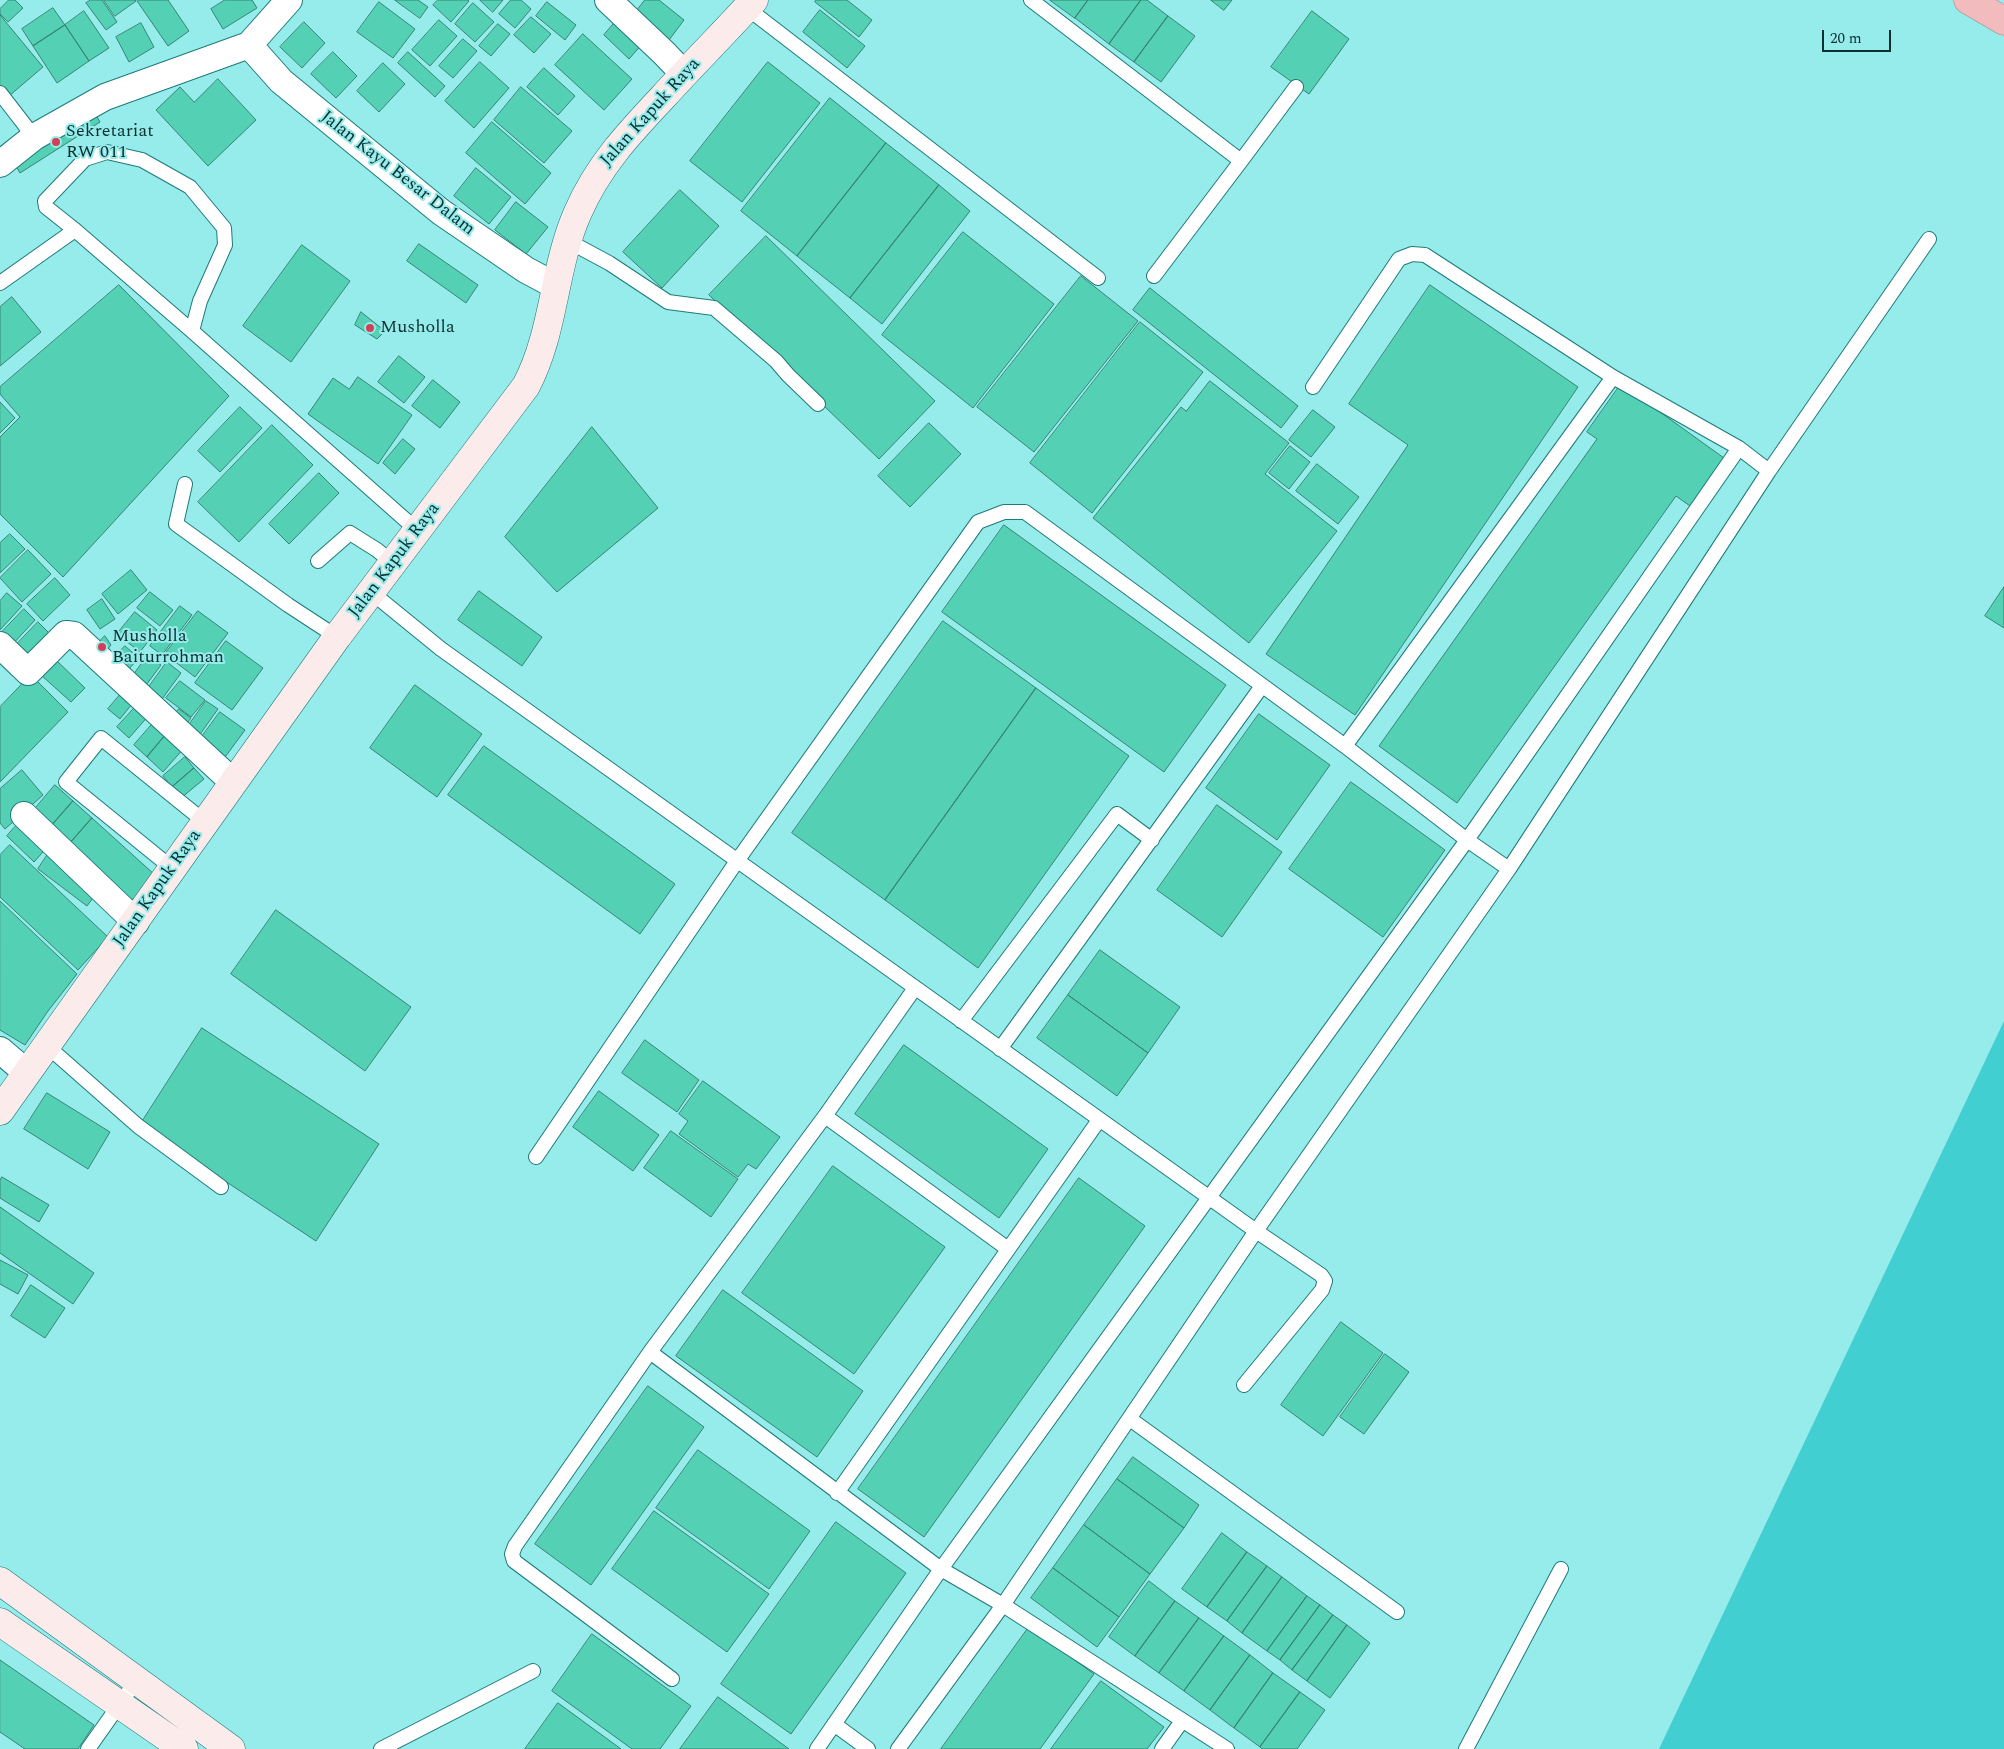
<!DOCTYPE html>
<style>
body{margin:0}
#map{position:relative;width:2004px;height:1749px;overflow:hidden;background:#96ebeb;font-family:Spectral,serif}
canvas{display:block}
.scale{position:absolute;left:1822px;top:30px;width:69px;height:22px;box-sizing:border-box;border:2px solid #0b3031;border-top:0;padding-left:6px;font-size:15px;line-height:18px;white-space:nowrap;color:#0b3031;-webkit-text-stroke:4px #96ebeb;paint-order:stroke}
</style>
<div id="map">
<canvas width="2004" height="1749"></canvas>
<div class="scale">20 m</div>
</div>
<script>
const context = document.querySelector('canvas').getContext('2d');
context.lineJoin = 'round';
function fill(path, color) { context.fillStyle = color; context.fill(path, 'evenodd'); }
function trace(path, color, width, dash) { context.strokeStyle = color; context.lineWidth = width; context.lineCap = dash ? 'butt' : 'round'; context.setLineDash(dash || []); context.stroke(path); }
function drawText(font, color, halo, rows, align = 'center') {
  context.font = font + ' Spectral,serif'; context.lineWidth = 4; context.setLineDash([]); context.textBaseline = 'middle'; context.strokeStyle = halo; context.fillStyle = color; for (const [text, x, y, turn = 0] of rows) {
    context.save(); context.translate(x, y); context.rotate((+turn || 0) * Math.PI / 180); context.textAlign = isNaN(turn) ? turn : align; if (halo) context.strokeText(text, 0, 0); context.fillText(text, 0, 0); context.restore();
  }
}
const water = new Path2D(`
 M 2004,1021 L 2004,1749 L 1659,1749 Z`);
const building = new Path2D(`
 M 9,0 L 15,0 L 23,8 L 8,22 L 0,14 L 0,9 Z
 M 91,0 L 102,0 L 117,22 L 106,30 L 86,3 Z
 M 104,0 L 135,0 L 136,1 L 115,16 Z
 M 138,0 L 168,0 L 189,31 L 168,46 L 137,1 Z
 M 225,0 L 252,0 L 257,8 L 223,29 L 211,9 Z
 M 395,0 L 418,0 L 428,7 L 420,18 Z
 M 438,0 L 468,0 L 469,1 L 451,22 L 433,5 Z
 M 480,0 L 503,0 L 493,12 Z
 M 511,0 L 521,0 L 531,9 L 515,28 L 499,14 Z
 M 645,0 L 659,0 L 684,20 L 669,40 L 635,13 Z
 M 816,0 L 847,0 L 872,20 L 859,37 L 815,2 Z
 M 1050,0 L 1088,0 L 1075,18 Z
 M 1088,0 L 1141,0 L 1109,44 L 1075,18 Z
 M 1141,0 L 1147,0 L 1168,16 L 1134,62 L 1109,44 Z
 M 1211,0 L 1232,0 L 1224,10 Z
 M 379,2 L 415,29 L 393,58 L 357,32 Z
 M 547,2 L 576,25 L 565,40 L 536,16 Z
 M 473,3 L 494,22 L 475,42 L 455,24 Z
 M 53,8 L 65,25 L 33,46 L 22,29 Z
 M 820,10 L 865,46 L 847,68 L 803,32 Z
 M 84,11 L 109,48 L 89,61 L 65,25 Z
 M 1312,11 L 1349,39 L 1309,94 L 1271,67 Z
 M 0,15 L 43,67 L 9,96 L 0,85 Z
 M 1168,16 L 1195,36 L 1161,82 L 1134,62 Z
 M 531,17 L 551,34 L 534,53 L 514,35 Z
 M 439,20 L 457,36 L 430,66 L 412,50 Z
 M 617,20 L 643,43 L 629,59 L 604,35 Z
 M 304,22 L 325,43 L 302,68 L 280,47 Z
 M 141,23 L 154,47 L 129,62 L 116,37 Z
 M 498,24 L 510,34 L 491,56 L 479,46 Z
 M 65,25 L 89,61 L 57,83 L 33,46 Z
 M 583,34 L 632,79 L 604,110 L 555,65 Z
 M 463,39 L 477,51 L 453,78 L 439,66 Z
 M 333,52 L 357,76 L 336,98 L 311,74 Z
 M 408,52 L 445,86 L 435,97 L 398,63 Z
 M 480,62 L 509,88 L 474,128 L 445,101 Z
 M 768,62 L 820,103 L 742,202 L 690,161 Z
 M 383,63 L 405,84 L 379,112 L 357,91 Z
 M 544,68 L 575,96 L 558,115 L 527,87 Z
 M 218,79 L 256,120 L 208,166 L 156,110 L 180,87 L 194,102 Z
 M 521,87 L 572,131 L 544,163 L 494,120 Z
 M 830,98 L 886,143 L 797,256 L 741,211 Z
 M 93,110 L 100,122 L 20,173 L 13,161 Z
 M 492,122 L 551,173 L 525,204 L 466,153 Z
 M 886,143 L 939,185 L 850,298 L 797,256 Z
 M 476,168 L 511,197 L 489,224 L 454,196 Z
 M 939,185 L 970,211 L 882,324 L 850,298 Z
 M 680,190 L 719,226 L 662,288 L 623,252 Z
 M 516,202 L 548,227 L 526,254 L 495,230 Z
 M 963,232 L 1054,304 L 973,408 L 882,335 Z
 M 766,236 L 935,401 L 879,459 L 709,295 Z
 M 419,244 L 478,285 L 466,303 L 407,261 Z
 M 302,245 L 350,281 L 291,362 L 243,326 Z
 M 1081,276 L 1138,321 L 1034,452 L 977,407 Z
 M 119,285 L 229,396 L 63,577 L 0,514 L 0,437 L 20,417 L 0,394 L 0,387 Z
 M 1430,285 L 1578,387 L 1355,715 L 1266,654 L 1408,445 L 1349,404 Z
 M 1150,288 L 1298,406 L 1281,428 L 1133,310 Z
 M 12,297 L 41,332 L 0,366 L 0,307 Z
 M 361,312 L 385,331 L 377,339 L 355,325 Z
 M 1140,322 L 1203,372 L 1092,513 L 1030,463 Z
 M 399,356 L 425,377 L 404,403 L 378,382 Z
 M 358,377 L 412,415 L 378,464 L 308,414 L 333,378 L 349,389 Z
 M 433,380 L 460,402 L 440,428 L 412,406 Z
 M 1210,381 L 1289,443 L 1265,474 L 1337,531 L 1249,643 L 1093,518 L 1181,407 L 1186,411 Z
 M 1621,384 L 1724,458 L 1690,506 L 1676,496 L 1457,803 L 1379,746 L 1597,439 L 1587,432 Z
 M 0,402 L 15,418 L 0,433 Z
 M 240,407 L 262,428 L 220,472 L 198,451 Z
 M 1313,410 L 1335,427 L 1311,457 L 1289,440 Z
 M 929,423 L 961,454 L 910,507 L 878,476 Z
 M 272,425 L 313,465 L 239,542 L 198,502 Z
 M 592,427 L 658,508 L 557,592 L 505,537 Z
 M 403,439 L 415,449 L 395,474 L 383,463 Z
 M 1290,446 L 1310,462 L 1289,489 L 1269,473 Z
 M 1317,464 L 1359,497 L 1338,524 L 1296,491 Z
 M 319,473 L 339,493 L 289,544 L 269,524 Z
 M 1004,525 L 1226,685 L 1164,772 L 942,612 Z
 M 10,534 L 25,549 L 0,573 L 0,543 Z
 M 28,550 L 51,574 L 22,602 L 0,578 Z
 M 131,570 L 147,590 L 118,614 L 102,594 Z
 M 55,578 L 70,595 L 43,621 L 27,604 Z
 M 2004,587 L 2004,628 L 1985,616 Z
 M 479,591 L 542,637 L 522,666 L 458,620 Z
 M 150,592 L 173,610 L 160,626 L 137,608 Z
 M 7,593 L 22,606 L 0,630 L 0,601 Z
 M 102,599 L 115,619 L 100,629 L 87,610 Z
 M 180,606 L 192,615 L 162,655 L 150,646 Z
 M 24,609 L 35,620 L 11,646 L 0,634 Z
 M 198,611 L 228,633 L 195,677 L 165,654 Z
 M 135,612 L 157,630 L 140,652 L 117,634 Z
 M 943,621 L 1036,688 L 885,900 L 792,833 Z
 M 38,622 L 55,639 L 33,661 L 17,644 Z
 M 105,636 L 111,645 L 102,656 L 93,648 Z
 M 226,641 L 263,668 L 232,710 L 195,683 Z
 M 125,646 L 139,658 L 125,673 L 111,661 Z
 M 147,656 L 161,665 L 141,692 L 128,683 Z
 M 56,660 L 85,688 L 71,702 L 41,675 Z
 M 167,662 L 181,673 L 157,706 L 143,695 Z
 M 31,675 L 68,712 L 0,782 L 0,707 Z
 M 180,681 L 205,700 L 191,717 L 166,698 Z
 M 415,685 L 482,734 L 437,797 L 370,748 Z
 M 1036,688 L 1129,756 L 978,968 L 885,900 Z
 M 125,689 L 136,699 L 120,719 L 108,709 Z
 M 206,701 L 218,709 L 196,740 L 184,732 Z
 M 138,704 L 150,714 L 129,738 L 117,727 Z
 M 179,709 L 191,718 L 180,732 L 169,722 Z
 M 220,712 L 245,730 L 220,764 L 195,746 Z
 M 1259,714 L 1330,765 L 1277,840 L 1206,788 Z
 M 155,721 L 167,733 L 147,757 L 134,745 Z
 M 167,733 L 184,748 L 163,772 L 147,757 Z
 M 484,746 L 675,884 L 640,934 L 448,795 Z
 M 185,757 L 194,768 L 172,787 L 163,776 Z
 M 194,768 L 204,779 L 181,798 L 172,787 Z
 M 22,770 L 43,795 L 5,829 L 0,823 L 0,789 Z
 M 1351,782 L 1445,850 L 1383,937 L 1289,869 Z
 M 55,785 L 73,801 L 45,833 L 28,817 Z
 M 73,801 L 92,818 L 64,850 L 45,833 Z
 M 1217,805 L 1282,852 L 1222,937 L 1157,890 Z
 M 23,818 L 51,843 L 34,862 L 7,836 Z
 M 92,818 L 155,875 L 127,906 L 64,850 Z
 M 10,845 L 108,937 L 78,970 L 0,897 L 0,855 Z
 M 50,851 L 100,888 L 87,906 L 38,869 Z
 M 0,901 L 77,974 L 48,1011 L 25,1045 L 0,1030 Z
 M 276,910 L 411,1007 L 365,1071 L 231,974 Z
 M 1100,950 L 1180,1007 L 1148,1053 L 1068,995 Z
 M 1068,995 L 1148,1053 L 1117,1096 L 1037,1038 Z
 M 202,1028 L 379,1144 L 316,1241 L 140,1125 Z
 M 645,1040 L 699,1080 L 677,1112 L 622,1073 Z
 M 904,1045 L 1048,1149 L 999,1218 L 855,1114 Z
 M 703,1081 L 780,1137 L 756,1169 L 748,1164 L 738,1177 L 679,1134 L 688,1121 L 679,1114 Z
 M 599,1091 L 659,1135 L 633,1171 L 573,1127 Z
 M 47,1093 L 110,1132 L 88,1169 L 24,1129 Z
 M 671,1131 L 738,1179 L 711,1217 L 644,1168 Z
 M 833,1166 L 945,1247 L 854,1374 L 742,1293 Z
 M 2,1177 L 49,1205 L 39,1222 L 0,1198 L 0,1181 Z
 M 1079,1178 L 1145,1226 L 924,1537 L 858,1489 Z
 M 0,1207 L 94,1273 L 73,1304 L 0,1253 Z
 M 0,1260 L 28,1275 L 18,1294 L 0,1284 Z
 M 31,1285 L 65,1308 L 45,1338 L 11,1316 Z
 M 723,1290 L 863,1391 L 817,1457 L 676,1356 Z
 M 1341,1322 L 1383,1353 L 1323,1436 L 1281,1405 Z
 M 1385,1354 L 1409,1372 L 1364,1434 L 1340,1417 Z
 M 648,1386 L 704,1427 L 591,1585 L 535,1544 Z
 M 698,1450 L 810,1531 L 769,1589 L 656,1508 Z
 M 1133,1457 L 1199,1505 L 1184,1528 L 1117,1479 Z
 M 1117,1479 L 1184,1528 L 1150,1574 L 1084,1525 Z
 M 654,1511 L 769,1594 L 727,1652 L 612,1569 Z
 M 836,1522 L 906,1573 L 791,1734 L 721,1684 Z
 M 1084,1525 L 1150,1574 L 1119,1617 L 1053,1568 Z
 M 1222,1533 L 1247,1552 L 1207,1607 L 1182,1589 Z
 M 1247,1552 L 1267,1566 L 1227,1621 L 1207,1607 Z
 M 1267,1566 L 1282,1577 L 1242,1633 L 1227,1621 Z
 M 1053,1568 L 1119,1617 L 1097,1647 L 1031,1598 Z
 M 1282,1577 L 1307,1596 L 1267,1651 L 1242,1633 Z
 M 1149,1581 L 1175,1601 L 1135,1656 L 1109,1637 Z
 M 1307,1596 L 1320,1605 L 1280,1660 L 1267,1651 Z
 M 1175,1601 L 1199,1618 L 1159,1673 L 1135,1656 Z
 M 1320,1605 L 1333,1615 L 1292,1670 L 1280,1660 Z
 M 1333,1615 L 1347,1625 L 1307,1681 L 1292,1670 Z
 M 1199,1618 L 1224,1636 L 1184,1691 L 1159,1673 Z
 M 1347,1625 L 1370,1643 L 1330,1698 L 1307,1681 Z
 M 1029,1627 L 1094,1674 L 1040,1749 L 941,1749 Z
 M 592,1634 L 691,1706 L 660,1749 L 632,1749 L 552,1691 Z
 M 1224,1636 L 1250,1655 L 1210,1710 L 1184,1691 Z
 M 1250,1655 L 1273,1673 L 1234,1728 L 1210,1710 Z
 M 0,1660 L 94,1725 L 78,1749 L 25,1749 L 0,1732 Z
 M 1273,1673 L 1300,1692 L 1260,1747 L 1234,1728 Z
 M 1101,1681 L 1164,1727 L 1147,1749 L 1051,1749 Z
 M 1300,1692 L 1325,1710 L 1297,1749 L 1262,1749 L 1260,1747 Z
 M 718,1697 L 789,1749 L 680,1749 Z
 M 558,1703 L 621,1749 L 525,1749 Z`);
const lane = new Path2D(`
 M 1031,0 L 1241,161 L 1296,87
 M 747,8 L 1098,278
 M 0,93 L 34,137
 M 568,241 L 609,263 L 668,302 L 714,308 L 776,361 L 788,375 L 818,404
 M 1154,276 L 1241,161
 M 0,283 L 75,230
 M 192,331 L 200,301 L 225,245 L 224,228 L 190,187 L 142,160 L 107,152 L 85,159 L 45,201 L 46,207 L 75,230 L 192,331 L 418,531
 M 1313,387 L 1399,259 L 1412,254 L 1425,255 L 1613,377 L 1739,448 L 1769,471
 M 185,484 L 176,524 L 288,605 L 337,637
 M 318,561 L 350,533 L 377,550 L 393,563
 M 371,592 L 441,649 L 1256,1231 L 1321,1275 L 1325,1281 L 1322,1290 L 1244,1385
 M 1345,746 L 1613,377
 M 173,869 L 66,782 L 101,738 L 205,822
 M 961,1021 L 1117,814 L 1152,840
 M 46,1045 L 138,1126 L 221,1187
 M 1000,1049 L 1262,686
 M 825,1116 L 1008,1249
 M 536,1157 L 737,861 L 978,522 L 1004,512 L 1025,512 L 1345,746 L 1467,840 L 1509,869
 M 650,1352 L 941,1569 L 1003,1605 L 1227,1749
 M 1130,1419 L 1397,1612
 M 837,1493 L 1099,1120
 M 672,1679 L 514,1561 L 512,1554 L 515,1546 L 650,1352 L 825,1116 L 915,988
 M 834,1724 L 868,1749
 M 88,1749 L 136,1681
 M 381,1749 L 533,1671
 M 817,1749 L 941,1569 L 1467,840 L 1739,448
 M 898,1749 L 1003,1605 L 1256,1231 L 1509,869 L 1769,471 L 1929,239
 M 1162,1749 L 1182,1721
 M 1466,1749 L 1561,1569`);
const street = new Path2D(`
 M 608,0 L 664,53 L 684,74
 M 249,45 L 281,81 L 441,212 L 526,270 L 556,286
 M 0,164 L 34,137 L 105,97 L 249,45 L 289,0
 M 0,645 L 28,672 L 66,634 L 74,635 L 233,782
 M 24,815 L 136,922
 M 0,1050 L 27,1073`);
const secondary = new Path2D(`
 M 0,1111 L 337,637 L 526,386 C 555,331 553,268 578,212 C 598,166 629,133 663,97 C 693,64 724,33 754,0
 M 0,1581 L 231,1749
 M 0,1622 L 184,1749`);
const highway = new Path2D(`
 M 1968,0 L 2004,21`);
const markers = [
 [56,142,5,"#d14055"],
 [370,328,5,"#d14055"],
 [102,647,5,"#d14055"]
];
const streetNames = [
 ["Jalan Kapuk Raya",651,113,-48],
 ["Jalan Kayu Besar Dalam",397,174,38],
 ["Jalan Kapuk Raya",395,561,-53],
 ["Jalan Kapuk Raya",158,889,-55]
];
const poiNames = [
 ["Sekretariat",66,132],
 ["RW 011",66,153],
 ["Musholla",380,328],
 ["Musholla",112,637],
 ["Baiturrohman",112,658]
];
fill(water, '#42cfd1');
fill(building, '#54d0b5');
trace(building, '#378574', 1);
trace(lane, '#1e7a7b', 16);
trace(street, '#1e7a7b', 28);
trace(secondary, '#1e7a7b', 29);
trace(highway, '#a18a8c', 29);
trace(lane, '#fff', 14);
trace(street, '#fff', 26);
trace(secondary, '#fbebeb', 28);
trace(highway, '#f2bbbd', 28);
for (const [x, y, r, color] of markers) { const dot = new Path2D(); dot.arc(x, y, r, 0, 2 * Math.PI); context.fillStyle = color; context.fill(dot); trace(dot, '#96ebeb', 2); }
drawText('18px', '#0b3031', '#96ebeb', streetNames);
drawText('18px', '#0b3031', '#96ebeb', poiNames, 'left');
</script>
